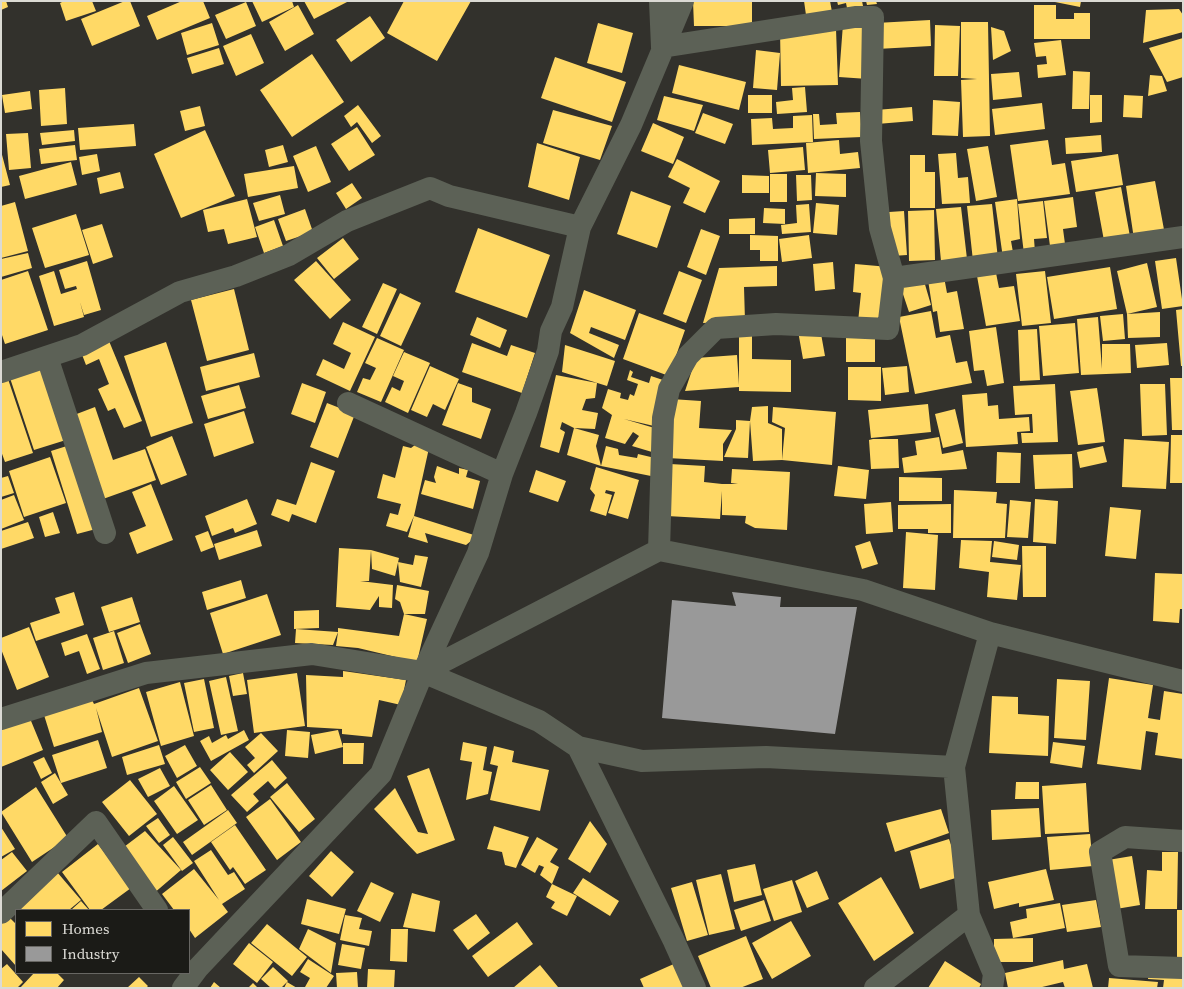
<!DOCTYPE html>
<style>
body{margin:0}
#map{position:relative;width:1184px;height:989px;overflow:hidden;background:#32312c;font-family:"Source Serif 4",serif}
canvas{display:block}
.frame{position:absolute;inset:0;border:2px solid #dbdad4;pointer-events:none}
.legend{position:absolute;left:15px;top:909px;width:175px;height:65px;box-sizing:border-box;background:#1b1b17;border:1px solid #686763;margin:0;padding:6px 9px;list-style:none;font-size:15px;color:#dbdad4}
.legend li{display:flex;align-items:center;gap:10px;height:25px}
.legend b{width:25px;border:1px solid #686763}
</style>
<div id="map">
<canvas width="1184" height="989"></canvas>
<div class="frame"></div>
<ul class="legend">
<li><b style="height:14px;background:#ffd966"></b>Homes</li>
<li><b style="height:14px;background:#999"></b>Industry</li>
</ul>
</div>
<script>
const context = document.querySelector('canvas').getContext('2d');
context.lineJoin = 'round';
function fill(path, color) { context.fillStyle = color; context.fill(path, 'evenodd'); }
function trace(path, color, width, dash) { context.strokeStyle = color; context.lineWidth = width; context.lineCap = dash ? 'butt' : 'round'; context.setLineDash(dash || []); context.stroke(path); }
const homes = new Path2D(`
 M 1,1 L 6,1 L 8,7 L 1,10 Z
 M 64,1 L 92,1 L 96,11 L 66,21 L 60,3 Z
 M 125,1 L 130,1 L 140,26 L 92,46 L 81,19 Z
 M 182,1 L 203,1 L 210,18 L 157,40 L 147,16 Z
 M 252,1 L 292,1 L 294,7 L 262,22 Z
 M 304,1 L 349,1 L 314,19 Z
 M 404,1 L 471,1 L 437,61 L 387,33 Z
 M 693,1 L 752,1 L 752,26 L 694,26 Z
 M 804,1 L 830,1 L 832,12 L 806,15 Z
 M 837,1 L 862,1 L 863,6 L 847,8 L 846,3 L 838,5 Z
 M 866,1 L 876,1 L 877,4 L 867,5 Z
 M 1050,1 L 1081,1 L 1080,7 Z
 M 246,2 L 256,26 L 226,39 L 215,15 Z
 M 298,5 L 314,34 L 285,51 L 269,22 Z
 M 1034,5 L 1056,5 L 1056,19 L 1074,19 L 1074,13 L 1090,13 L 1090,39 L 1034,39 Z
 M 1179,9 L 1183,15 L 1183,32 L 1143,43 L 1146,10 Z
 M 370,16 L 385,38 L 351,62 L 336,40 Z
 M 930,20 L 931,46 L 877,49 L 876,23 Z
 M 961,22 L 988,22 L 990,136 L 963,137 L 961,80 L 977,79 L 961,78 Z
 M 212,23 L 219,45 L 187,55 L 181,33 Z
 M 598,23 L 633,33 L 622,73 L 587,63 Z
 M 843,24 L 872,26 L 868,79 L 839,77 Z
 M 935,25 L 960,26 L 958,76 L 934,76 Z
 M 991,27 L 1004,31 L 1011,51 L 993,60 Z
 M 836,29 L 838,85 L 781,86 L 780,30 Z
 M 251,34 L 264,63 L 236,76 L 223,46 Z
 M 1183,38 L 1183,77 L 1167,82 L 1149,48 Z
 M 1061,40 L 1066,75 L 1038,78 L 1037,65 L 1047,64 L 1046,56 L 1036,57 L 1034,43 Z
 M 219,48 L 224,64 L 192,74 L 187,58 Z
 M 756,50 L 780,53 L 777,90 L 753,88 Z
 M 312,54 L 344,102 L 292,137 L 260,90 Z
 M 555,57 L 626,82 L 612,122 L 541,98 Z
 M 679,65 L 746,82 L 739,110 L 672,93 Z
 M 1073,71 L 1090,72 L 1089,109 L 1072,109 Z
 M 1019,72 L 1022,97 L 993,100 L 991,74 Z
 M 1150,75 L 1162,76 L 1167,91 L 1148,96 Z
 M 805,87 L 807,112 L 777,114 L 776,102 L 793,100 L 792,88 Z
 M 65,88 L 67,124 L 41,126 L 39,90 Z
 M 30,91 L 32,109 L 5,113 L 2,95 Z
 M 748,95 L 772,95 L 772,113 L 748,113 Z
 M 1090,95 L 1102,95 L 1102,122 L 1090,123 Z
 M 1124,95 L 1143,96 L 1142,118 L 1123,117 Z
 M 664,96 L 703,105 L 694,131 L 657,120 Z
 M 933,100 L 960,102 L 958,136 L 932,135 Z
 M 1042,103 L 1045,129 L 995,135 L 992,109 Z
 M 358,105 L 381,136 L 372,143 L 357,122 L 351,127 L 344,116 Z
 M 200,106 L 205,126 L 185,131 L 180,111 Z
 M 912,107 L 913,121 L 877,124 L 876,110 Z
 M 553,110 L 612,126 L 600,160 L 543,143 Z
 M 860,112 L 862,137 L 814,139 L 813,114 L 819,114 L 820,125 L 837,124 L 836,113 Z
 M 703,113 L 733,124 L 725,144 L 695,133 Z
 M 812,115 L 813,142 L 752,145 L 751,119 L 772,118 L 773,129 L 793,128 L 793,116 Z
 M 653,123 L 684,137 L 673,164 L 641,151 Z
 M 134,124 L 136,146 L 80,150 L 78,128 Z
 M 357,127 L 375,155 L 349,171 L 331,144 Z
 M 74,130 L 75,141 L 42,145 L 40,133 Z
 M 205,130 L 235,196 L 181,218 L 154,154 Z
 M 28,133 L 31,168 L 9,170 L 6,134 Z
 M 1101,135 L 1102,152 L 1066,154 L 1065,138 Z
 M 839,140 L 840,154 L 858,152 L 860,168 L 808,173 L 806,143 Z
 M 1048,140 L 1052,165 L 1065,163 L 1070,194 L 1018,201 L 1010,145 Z
 M 537,143 L 580,157 L 569,200 L 528,187 Z
 M 75,145 L 77,160 L 41,164 L 39,149 Z
 M 283,145 L 288,162 L 269,167 L 265,150 Z
 M 316,146 L 331,182 L 308,192 L 293,156 Z
 M 988,146 L 997,197 L 976,201 L 967,149 Z
 M 803,147 L 805,170 L 770,173 L 768,150 Z
 M 1,151 L 10,185 L 1,187 Z
 M 956,153 L 958,178 L 968,177 L 970,203 L 942,204 L 938,154 Z
 M 97,154 L 100,171 L 82,175 L 79,157 Z
 M 1118,154 L 1123,185 L 1076,192 L 1071,161 Z
 M 910,155 L 925,155 L 925,172 L 935,172 L 935,208 L 910,208 Z
 M 677,159 L 720,181 L 705,213 L 683,203 L 690,188 L 668,177 Z
 M 71,162 L 77,185 L 25,199 L 19,176 Z
 M 294,166 L 298,188 L 248,197 L 244,174 Z
 M 120,172 L 124,188 L 100,194 L 97,178 Z
 M 816,173 L 846,174 L 846,197 L 815,196 Z
 M 770,174 L 787,174 L 787,202 L 770,202 Z
 M 742,175 L 769,176 L 769,193 L 742,193 Z
 M 796,175 L 811,175 L 812,200 L 797,201 Z
 M 1155,181 L 1165,235 L 1134,239 L 1126,186 Z
 M 352,183 L 362,198 L 346,209 L 336,193 Z
 M 1121,187 L 1131,242 L 1105,246 L 1095,192 Z
 M 631,191 L 671,206 L 657,248 L 617,234 Z
 M 280,195 L 285,214 L 259,221 L 253,203 Z
 M 1073,197 L 1077,227 L 1063,229 L 1065,244 L 1050,246 L 1044,201 Z
 M 247,199 L 257,237 L 228,244 L 224,229 L 208,232 L 203,210 Z
 M 1017,199 L 1020,239 L 1011,241 L 1014,258 L 1003,258 L 995,202 Z
 M 1043,201 L 1047,238 L 1034,239 L 1035,252 L 1024,254 L 1018,204 Z
 M 15,202 L 28,251 L 1,258 L 1,206 Z
 M 816,203 L 839,205 L 837,235 L 813,233 Z
 M 809,204 L 811,232 L 782,234 L 781,225 L 797,223 L 796,205 Z
 M 992,204 L 998,259 L 973,261 L 967,206 Z
 M 961,207 L 967,259 L 941,261 L 936,209 Z
 M 764,208 L 785,209 L 785,224 L 763,223 Z
 M 305,209 L 313,232 L 286,241 L 278,219 Z
 M 934,210 L 935,260 L 909,261 L 908,211 Z
 M 904,211 L 907,255 L 892,256 L 889,212 Z
 M 76,214 L 89,255 L 45,268 L 32,228 Z
 M 755,218 L 755,234 L 729,234 L 729,219 Z
 M 274,220 L 283,246 L 264,253 L 255,227 Z
 M 102,224 L 113,257 L 93,264 L 82,230 Z
 M 478,228 L 550,255 L 527,318 L 455,292 Z
 M 701,229 L 720,236 L 706,275 L 687,267 Z
 M 750,235 L 778,236 L 778,261 L 760,261 L 760,250 L 750,250 Z
 M 809,235 L 812,258 L 782,262 L 779,239 Z
 M 343,238 L 359,259 L 334,279 L 317,258 Z
 M 28,253 L 32,268 L 1,277 L 1,259 Z
 M 1176,258 L 1183,306 L 1162,309 L 1155,261 Z
 M 87,261 L 101,310 L 84,315 L 80,302 L 84,317 L 54,326 L 39,276 L 54,271 L 61,294 L 77,289 L 76,286 L 65,289 L 59,270 Z
 M 316,261 L 351,300 L 330,319 L 294,280 Z
 M 833,262 L 835,289 L 815,291 L 813,264 Z
 M 1147,263 L 1157,307 L 1127,314 L 1160,312 L 1160,337 L 1128,338 L 1127,314 L 1117,271 Z
 M 855,264 L 889,267 L 884,325 L 858,322 L 861,293 L 853,292 Z
 M 777,266 L 777,286 L 744,287 L 745,321 L 703,323 L 719,268 Z
 M 1110,267 L 1117,309 L 1054,319 L 1047,277 Z
 M 28,271 L 48,330 L 5,344 L 1,332 L 1,280 Z
 M 679,271 L 702,280 L 686,323 L 663,314 Z
 M 1045,271 L 1051,323 L 1022,326 L 1016,274 Z
 M 996,273 L 999,288 L 1014,286 L 1020,321 L 986,326 L 977,276 Z
 M 944,277 L 947,293 L 957,291 L 964,329 L 940,332 L 937,311 L 933,312 L 928,280 Z
 M 924,281 L 931,305 L 909,312 L 901,288 Z
 M 383,283 L 397,289 L 377,334 L 362,327 Z
 M 234,289 L 249,350 L 207,361 L 191,300 Z
 M 584,290 L 636,310 L 625,340 L 591,327 L 589,333 L 619,345 L 614,358 L 570,333 Z
 M 400,293 L 421,303 L 401,346 L 380,336 Z
 M 1183,309 L 1183,366 L 1181,366 L 1176,310 Z
 M 931,311 L 936,338 L 950,335 L 956,363 L 967,361 L 972,383 L 915,394 L 899,317 Z
 M 639,313 L 685,330 L 669,376 L 623,359 Z
 M 1123,314 L 1125,339 L 1103,341 L 1100,316 Z
 M 477,317 L 507,330 L 500,348 L 470,335 Z
 M 1098,317 L 1102,369 L 1102,344 L 1130,344 L 1131,373 L 1081,375 L 1077,319 Z
 M 343,322 L 375,337 L 350,391 L 316,375 L 323,359 L 344,369 L 351,353 L 333,344 Z
 M 1075,323 L 1079,373 L 1043,376 L 1039,326 Z
 M 996,327 L 1004,383 L 987,386 L 984,370 L 974,371 L 969,331 Z
 M 820,328 L 825,356 L 803,359 L 798,331 Z
 M 739,329 L 752,330 L 752,359 L 791,360 L 791,392 L 739,391 L 739,387 L 685,391 L 696,358 L 737,355 L 739,385 Z
 M 1037,329 L 1040,380 L 1020,381 L 1018,330 Z
 M 846,332 L 875,332 L 875,362 L 846,362 Z
 M 377,338 L 404,350 L 381,402 L 357,392 L 363,378 L 370,380 L 376,368 L 365,363 Z
 M 109,341 L 142,421 L 124,428 L 115,408 L 108,411 L 98,389 L 109,384 L 99,359 L 86,365 L 81,352 Z
 M 166,342 L 193,423 L 151,437 L 124,356 Z
 M 472,343 L 507,356 L 511,345 L 535,353 L 522,393 L 462,372 Z
 M 1167,343 L 1169,365 L 1137,368 L 1135,345 Z
 M 565,345 L 615,361 L 607,386 L 562,372 Z
 M 404,352 L 430,363 L 408,413 L 385,402 L 392,387 L 400,391 L 404,381 L 393,376 Z
 M 254,353 L 260,377 L 206,391 L 200,367 Z
 M 42,364 L 66,440 L 34,450 L 9,375 Z
 M 430,366 L 459,379 L 445,410 L 433,404 L 427,417 L 411,410 Z
 M 907,366 L 909,392 L 885,395 L 882,368 Z
 M 848,367 L 881,367 L 881,401 L 848,400 Z
 M 630,370 L 633,372 L 631,377 L 649,383 L 651,376 L 669,382 L 654,426 L 624,419 L 658,429 L 652,452 L 632,446 L 639,436 L 633,432 L 625,444 L 605,438 L 612,415 L 602,408 L 608,389 L 621,393 L 620,398 L 628,400 L 630,394 L 634,396 L 638,384 L 627,380 Z
 M 556,375 L 597,383 L 595,398 L 586,399 L 582,410 L 598,413 L 595,429 L 574,428 L 599,435 L 596,446 L 601,466 L 567,455 L 574,428 L 562,422 L 560,429 L 565,432 L 559,453 L 540,447 Z
 M 1170,378 L 1183,378 L 1183,430 L 1172,430 Z
 M 8,379 L 33,453 L 5,462 L 1,451 L 1,381 Z
 M 302,383 L 326,392 L 315,423 L 291,414 Z
 M 458,383 L 472,388 L 472,402 L 491,409 L 481,439 L 442,425 Z
 M 1055,384 L 1058,442 L 1022,443 L 1021,433 L 1033,433 L 1032,414 L 1015,415 L 1013,386 Z
 M 1140,384 L 1165,384 L 1167,435 L 1142,436 Z
 M 239,385 L 246,408 L 208,419 L 201,396 Z
 M 1097,388 L 1105,442 L 1078,445 L 1070,391 Z
 M 987,393 L 988,406 L 998,405 L 999,419 L 1029,417 L 1030,431 L 1017,432 L 1018,444 L 966,447 L 962,395 Z
 M 671,399 L 701,401 L 699,428 L 732,430 L 723,444 L 723,461 L 667,458 Z
 M 327,403 L 355,414 L 338,458 L 310,447 Z
 M 928,404 L 931,432 L 871,438 L 868,410 Z
 M 768,406 L 768,423 L 782,429 L 782,460 L 753,461 L 750,421 L 752,407 Z
 M 95,407 L 113,460 L 145,449 L 156,480 L 103,499 L 74,415 Z
 M 773,407 L 836,412 L 832,465 L 782,460 L 785,428 L 772,422 Z
 M 955,409 L 963,443 L 943,448 L 935,414 Z
 M 244,411 L 254,443 L 214,457 L 204,424 Z
 M 736,420 L 750,421 L 748,458 L 724,457 L 736,429 Z
 M 1171,435 L 1183,435 L 1183,483 L 1170,483 Z
 M 172,436 L 187,475 L 161,485 L 146,447 Z
 M 939,437 L 942,454 L 963,450 L 967,469 L 904,473 L 902,458 L 917,455 L 915,441 Z
 M 873,439 L 898,439 L 899,468 L 871,469 L 869,440 Z
 M 1124,439 L 1169,442 L 1166,489 L 1122,487 Z
 M 419,442 L 429,448 L 414,516 L 407,532 L 386,526 L 390,513 L 398,515 L 401,504 L 377,498 L 383,474 L 395,478 L 403,446 L 411,448 Z
 M 70,445 L 96,529 L 77,534 L 51,451 Z
 M 606,446 L 618,449 L 619,455 L 637,458 L 638,454 L 655,458 L 651,476 L 601,466 Z
 M 1103,446 L 1107,462 L 1080,468 L 1077,452 Z
 M 997,452 L 1021,453 L 1020,483 L 996,483 Z
 M 1072,454 L 1073,488 L 1035,489 L 1033,455 Z
 M 50,457 L 66,503 L 24,517 L 9,471 Z
 M 311,462 L 335,471 L 316,523 L 292,514 L 289,522 L 271,515 L 277,499 L 296,505 Z
 M 670,464 L 705,466 L 704,482 L 722,484 L 738,484 L 731,483 L 732,469 L 790,472 L 787,530 L 755,528 L 745,523 L 746,516 L 722,515 L 722,491 L 720,519 L 667,516 Z
 M 437,466 L 459,474 L 459,468 L 468,470 L 466,477 L 480,481 L 473,509 L 421,494 L 425,480 L 436,483 L 434,477 Z
 M 838,466 L 869,470 L 866,499 L 834,496 Z
 M 596,467 L 639,480 L 628,519 L 608,513 L 615,492 L 606,490 L 605,493 L 612,495 L 606,516 L 590,511 L 595,495 L 590,489 Z
 M 536,470 L 566,481 L 558,502 L 529,492 Z
 M 8,476 L 14,493 L 1,497 L 1,478 Z
 M 899,477 L 942,478 L 942,501 L 899,501 Z
 M 151,484 L 173,540 L 137,554 L 129,533 L 146,526 L 132,492 Z
 M 954,490 L 997,492 L 996,503 L 1007,504 L 1005,538 L 953,538 Z
 M 14,495 L 24,520 L 1,529 L 1,500 Z
 M 247,499 L 257,524 L 235,533 L 233,528 L 212,536 L 205,516 Z
 M 1035,499 L 1058,501 L 1056,544 L 1033,542 Z
 M 1010,500 L 1031,502 L 1028,538 L 1007,537 Z
 M 891,502 L 893,532 L 866,534 L 864,504 Z
 M 951,504 L 951,533 L 928,533 L 928,529 L 898,529 L 898,505 Z
 M 1110,507 L 1141,510 L 1136,559 L 1105,556 Z
 M 53,512 L 60,533 L 45,537 L 39,517 Z
 M 414,516 L 477,536 L 466,545 L 425,533 L 428,543 L 408,537 Z
 M 28,522 L 34,538 L 1,549 L 1,531 Z
 M 257,530 L 262,546 L 219,560 L 214,544 Z
 M 208,531 L 214,547 L 201,552 L 195,536 Z
 M 906,532 L 938,535 L 935,590 L 903,588 Z
 M 961,540 L 992,541 L 990,562 L 1021,565 L 1017,600 L 987,597 L 989,572 L 959,568 Z
 M 870,541 L 878,564 L 862,569 L 855,546 Z
 M 994,541 L 1019,545 L 1017,560 L 992,557 Z
 M 1022,546 L 1046,546 L 1046,597 L 1023,597 Z
 M 339,548 L 371,550 L 399,558 L 395,576 L 372,569 L 371,550 L 369,581 L 360,581 L 393,585 L 392,608 L 379,607 L 379,596 L 370,610 L 336,607 Z
 M 415,555 L 428,557 L 421,587 L 400,582 L 398,562 L 413,565 Z
 M 1155,573 L 1183,574 L 1183,609 L 1180,609 L 1179,623 L 1153,621 Z
 M 241,580 L 246,598 L 207,610 L 202,592 Z
 M 397,585 L 429,591 L 425,614 L 404,614 L 427,619 L 417,662 L 358,648 L 336,646 L 338,632 L 333,645 L 295,643 L 296,629 L 338,632 L 338,628 L 399,636 L 404,614 L 400,602 L 395,599 Z
 M 74,592 L 84,625 L 36,641 L 30,623 L 60,613 L 55,598 Z
 M 267,594 L 281,635 L 223,654 L 210,613 Z
 M 132,597 L 140,622 L 109,632 L 101,607 Z
 M 319,610 L 319,628 L 294,629 L 294,611 Z
 M 140,624 L 151,654 L 128,663 L 117,633 Z
 M 29,627 L 49,677 L 17,690 L 1,649 L 1,638 Z
 M 114,631 L 124,663 L 103,670 L 93,638 Z
 M 87,634 L 100,669 L 87,674 L 79,651 L 65,656 L 61,643 Z
 M 343,671 L 406,680 L 401,705 L 379,700 L 372,737 L 342,734 L 342,729 L 307,727 L 306,675 L 343,677 Z
 M 243,673 L 247,694 L 233,696 L 229,676 Z
 M 297,673 L 305,726 L 254,733 L 247,680 Z
 M 226,677 L 238,731 L 221,735 L 209,681 Z
 M 1109,678 L 1153,685 L 1148,718 L 1160,720 L 1164,691 L 1183,694 L 1183,759 L 1155,755 L 1158,733 L 1146,731 L 1141,770 L 1097,764 Z
 M 204,679 L 214,728 L 194,732 L 184,683 Z
 M 1057,679 L 1090,681 L 1086,740 L 1054,738 Z
 M 180,682 L 194,736 L 161,746 L 146,692 Z
 M 139,688 L 158,741 L 112,757 L 96,708 L 102,732 L 54,747 L 44,715 L 92,700 L 94,704 Z
 M 992,696 L 1018,697 L 1018,714 L 1049,716 L 1048,756 L 989,753 Z
 M 29,716 L 43,750 L 1,767 L 1,727 Z
 M 244,730 L 249,740 L 211,761 L 200,741 L 209,736 L 212,743 L 226,735 L 228,739 Z
 M 287,730 L 310,732 L 308,758 L 285,756 Z
 M 338,730 L 343,747 L 343,743 L 364,743 L 363,764 L 343,764 L 343,747 L 315,754 L 311,735 Z
 M 261,733 L 278,751 L 254,773 L 247,765 L 255,758 L 245,747 Z
 M 98,740 L 107,768 L 61,783 L 52,755 Z
 M 463,742 L 487,747 L 483,770 L 492,772 L 488,794 L 466,800 L 472,762 L 460,760 Z
 M 1053,742 L 1085,746 L 1082,768 L 1050,763 Z
 M 159,745 L 165,764 L 127,775 L 122,757 Z
 M 185,745 L 197,766 L 177,778 L 165,756 Z
 M 494,746 L 514,751 L 512,762 L 549,770 L 540,811 L 490,800 L 498,766 L 490,764 Z
 M 230,752 L 248,772 L 228,790 L 210,770 Z
 M 44,757 L 52,773 L 41,779 L 33,762 Z
 M 272,760 L 287,778 L 275,789 L 268,781 L 253,794 L 259,801 L 247,812 L 231,795 Z
 M 200,767 L 211,783 L 186,799 L 176,782 Z
 M 160,768 L 170,786 L 148,797 L 138,779 Z
 M 429,768 L 455,840 L 417,854 L 374,809 L 395,788 L 418,832 L 428,834 L 407,776 Z
 M 55,773 L 68,795 L 53,804 L 41,782 Z
 M 130,780 L 157,814 L 129,836 L 102,802 Z
 M 1016,782 L 1039,782 L 1039,799 L 1015,799 Z
 M 287,783 L 315,819 L 299,832 L 270,797 Z
 M 1086,783 L 1089,832 L 1045,834 L 1042,786 Z
 M 211,785 L 227,810 L 204,825 L 188,800 Z
 M 174,786 L 198,820 L 177,834 L 154,801 Z
 M 36,787 L 68,838 L 32,862 L 1,812 Z
 M 270,799 L 301,842 L 277,860 L 246,817 Z
 M 1039,808 L 1041,837 L 992,840 L 991,810 Z
 M 941,809 L 949,833 L 895,852 L 886,823 Z
 M 228,810 L 237,823 L 192,855 L 183,842 Z
 M 158,818 L 170,835 L 159,843 L 146,826 Z
 M 590,821 L 607,844 L 590,873 L 568,859 Z
 M 235,825 L 266,870 L 245,884 L 233,867 L 230,870 L 211,842 Z
 M 494,826 L 529,837 L 516,868 L 505,865 L 502,852 L 487,849 Z
 M 1,827 L 15,849 L 1,857 Z
 M 145,831 L 181,870 L 153,894 L 120,850 Z
 M 1090,834 L 1093,866 L 1050,870 L 1047,837 Z
 M 173,837 L 193,863 L 182,871 L 163,845 Z
 M 537,837 L 558,849 L 550,862 L 559,867 L 552,884 L 540,875 L 544,867 L 539,865 L 535,873 L 521,865 Z
 M 949,839 L 962,876 L 920,889 L 910,851 Z
 M 98,844 L 131,888 L 101,910 L 90,910 L 62,872 Z
 M 211,850 L 228,875 L 234,872 L 245,889 L 222,904 L 228,912 L 195,938 L 189,929 L 189,910 L 174,910 L 162,894 L 194,869 L 219,900 L 194,861 Z
 M 331,851 L 354,872 L 332,897 L 309,876 Z
 M 12,852 L 27,871 L 1,891 L 1,860 Z
 M 1162,852 L 1178,852 L 1177,909 L 1145,909 L 1147,870 L 1162,871 Z
 M 1132,856 L 1140,905 L 1116,909 L 1108,860 Z
 M 755,864 L 762,895 L 734,902 L 727,870 Z
 M 1046,869 L 1054,900 L 1019,907 L 1019,903 L 994,909 L 988,882 Z
 M 817,871 L 829,899 L 807,908 L 795,881 Z
 M 57,872 L 81,900 L 69,910 L 18,910 Z
 M 721,874 L 735,929 L 709,935 L 696,880 Z
 M 881,877 L 914,933 L 874,961 L 838,903 Z
 M 583,878 L 619,901 L 610,916 L 573,893 Z
 M 792,880 L 802,912 L 774,921 L 763,889 Z
 M 371,882 L 394,893 L 380,922 L 357,911 Z
 M 692,882 L 708,935 L 687,941 L 671,888 Z
 M 552,884 L 577,896 L 567,916 L 551,908 L 555,902 L 546,897 Z
 M 412,893 L 440,901 L 435,932 L 403,927 Z
 M 307,899 L 346,909 L 339,934 L 301,924 Z
 M 764,900 L 771,921 L 741,931 L 734,910 Z
 M 1096,900 L 1101,927 L 1067,932 L 1062,905 Z
 M 81,901 L 89,910 L 71,910 Z
 M 1060,903 L 1065,928 L 1013,938 L 1010,922 L 1027,918 L 1026,909 Z
 M 1177,910 L 1183,910 L 1183,965 L 1177,965 Z
 M 476,914 L 490,933 L 468,950 L 453,930 Z
 M 345,915 L 362,918 L 359,929 L 372,931 L 369,946 L 340,940 Z
 M 9,917 L 16,924 L 16,966 L 1,949 L 1,924 Z
 M 791,921 L 811,956 L 772,979 L 752,943 Z
 M 517,922 L 533,944 L 488,977 L 472,956 Z
 M 267,924 L 307,957 L 292,976 L 251,943 Z
 M 308,929 L 336,943 L 331,973 L 299,949 Z
 M 391,929 L 408,929 L 407,962 L 390,961 Z
 M 746,936 L 763,979 L 740,988 L 711,988 L 698,956 Z
 M 1033,938 L 1033,962 L 994,962 L 994,939 Z
 M 249,943 L 273,962 L 257,983 L 233,964 Z
 M 342,944 L 365,948 L 361,969 L 338,965 Z
 M 308,959 L 334,976 L 326,988 L 305,987 L 310,978 L 300,972 Z
 M 1063,960 L 1064,969 L 1087,964 L 1093,988 L 1065,988 L 1063,982 L 1038,988 L 1008,988 L 1005,973 Z
 M 945,961 L 981,984 L 979,988 L 928,988 Z
 M 676,963 L 684,988 L 644,988 L 640,979 Z
 M 7,964 L 23,982 L 17,988 L 1,988 L 1,969 Z
 M 540,965 L 558,987 L 513,988 Z
 M 273,967 L 288,981 L 281,988 L 271,988 L 261,979 Z
 M 368,969 L 395,970 L 394,988 L 367,988 Z
 M 1149,971 L 1183,975 L 1183,988 L 1163,988 L 1164,980 L 1148,979 Z
 M 357,972 L 358,988 L 337,988 L 336,973 Z
 M 34,973 L 57,973 L 64,980 L 57,988 L 20,988 Z
 M 139,977 L 148,986 L 146,988 L 127,988 Z
 M 1109,978 L 1158,982 L 1157,988 L 1108,988 Z
 M 214,982 L 221,988 L 210,988 Z
 M 287,982 L 297,988 L 284,988 Z
 M 253,983 L 258,988 L 248,988 Z`);
const industry = new Path2D(`
 M 732,592 L 781,597 L 780,607 L 857,607 L 835,734 L 662,718 L 672,600 L 736,606 Z`);
const street = new Path2D(`
 M 894,278 L 1183,237
 M 47,357 L 105,533
 M 1,372 L 82,345 L 180,292 L 236,276 L 289,255 L 347,221 L 430,188 L 449,196 L 580,227
 M 348,403 L 502,474
 M 659,550 L 663,418 L 669,389 L 688,356 L 716,328 L 776,324 L 888,329 L 894,278 L 880,228 L 871,141 L 873,17 L 855,17 L 662,47 L 660,1
 M 423,672 L 659,550 L 863,590 L 990,633
 M 1,719 L 146,673 L 312,654 L 423,672 L 539,721 L 578,747 L 642,761 L 766,757 L 954,767 L 990,633 L 1183,681
 M 578,747 L 673,939 L 695,988
 M 954,767 L 969,915 L 994,974 L 992,988
 M 1183,841 L 1125,837 L 1100,852 L 1119,966 L 1183,968
 M 1,913 L 96,822 L 157,910
 M 183,988 L 198,968 L 381,774 L 423,672 L 478,553 L 502,474 L 526,413 L 548,351 L 551,331 L 562,307 L 580,227 L 631,125 L 683,1
 M 875,988 L 969,915`);
fill(homes, '#ffd966');
fill(industry, '#999');
trace(street, '#5c6156', 22);
</script>
